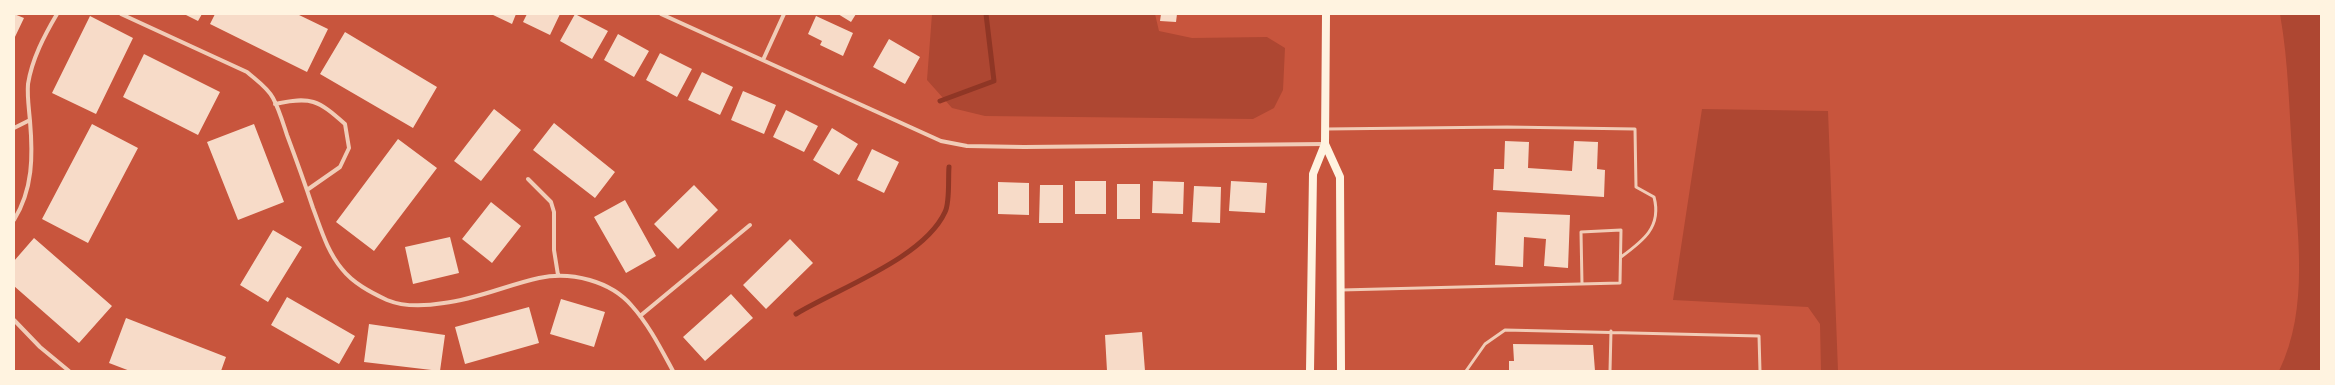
<!DOCTYPE html>
<style>
body{margin:0}
#map{position:relative;width:2335px;height:385px;overflow:hidden;background:#c8553d;font-family:"Asap Condensed",sans-serif}
canvas{display:block}
.frame{position:absolute;inset:0;border:15px solid #fff3e0;pointer-events:none}
</style>
<div id="map">
<canvas width="2335" height="385"></canvas>
<div class="frame"></div>
</div>
<script>
const context = document.querySelector('canvas').getContext('2d');
context.lineJoin = 'round';
function fill(path, color) { context.fillStyle = color; context.fill(path, 'evenodd'); }
function trace(path, color, width, dash) { context.strokeStyle = color; context.lineWidth = width; context.lineCap = dash ? 'butt' : 'round'; context.setLineDash(dash || []); context.stroke(path); }
const green = new Path2D(`
 M 932,14 L 1155,14 L 1159,31 L 1192,38 L 1267,37 L 1285,48 L 1283,90 L 1274,108 L 1253,119 L 985,116 L 952,108 L 927,80 Z
 M 2280,14 L 2321,14 L 2321,371 L 2279,371 C 2310,308 2297,232 2293,165 C 2289,113 2289,65 2280,14 Z
 M 1702,109 L 1828,111 L 1838,371 L 1821,371 L 1820,324 L 1808,307 L 1673,300 Z`);
const stream = new Path2D(`
 M 940,101 L 994,81 L 986,14
 M 796,314 C 839,288 924,258 945,212 C 950,203 948,178 949,167`);
const building = new Path2D(`
 M 14,14 L 24,18 L 14,39 Z
 M 184,14 L 202,14 L 198,21 Z
 M 215,14 L 297,14 L 328,29 L 307,72 L 210,24 Z
 M 491,14 L 516,14 L 512,24 Z
 M 527,14 L 560,14 L 550,35 L 523,22 Z
 M 575,14 L 608,31 L 592,59 L 560,41 Z
 M 838,14 L 856,14 L 851,22 Z
 M 1161,14 L 1177,14 L 1176,22 L 1160,21 Z
 M 90,16 L 133,38 L 96,114 L 52,93 Z
 M 816,16 L 853,33 L 843,56 L 820,45 L 822,41 L 808,34 Z
 M 345,32 L 437,87 L 413,128 L 320,74 Z
 M 618,34 L 649,51 L 634,77 L 604,60 Z
 M 889,39 L 920,57 L 905,84 L 873,67 Z
 M 660,53 L 692,69 L 677,97 L 646,80 Z
 M 144,54 L 220,92 L 198,135 L 123,97 Z
 M 702,72 L 733,87 L 720,115 L 688,100 Z
 M 743,91 L 776,105 L 764,134 L 731,120 Z
 M 494,109 L 521,130 L 481,181 L 454,161 Z
 M 786,110 L 818,126 L 804,152 L 773,137 Z
 M 554,123 L 615,172 L 595,198 L 533,150 Z
 M 92,124 L 138,148 L 88,243 L 42,219 Z
 M 254,124 L 284,202 L 238,220 L 207,142 Z
 M 832,128 L 858,144 L 839,175 L 813,160 Z
 M 398,139 L 437,168 L 374,251 L 336,222 Z
 M 1505,141 L 1529,142 L 1528,168 L 1572,171 L 1574,141 L 1598,142 L 1597,169 L 1605,170 L 1604,197 L 1493,190 L 1494,169 L 1504,169 Z
 M 872,149 L 899,162 L 884,193 L 857,180 Z
 M 1075,181 L 1106,181 L 1106,214 L 1075,214 Z
 M 1153,181 L 1184,182 L 1183,214 L 1152,213 Z
 M 1231,181 L 1267,183 L 1265,213 L 1229,211 Z
 M 998,182 L 1029,183 L 1029,215 L 998,214 Z
 M 1117,184 L 1140,184 L 1140,219 L 1117,219 Z
 M 694,185 L 718,210 L 678,249 L 654,224 Z
 M 1040,185 L 1063,185 L 1063,223 L 1039,223 Z
 M 1194,186 L 1221,187 L 1220,223 L 1192,222 Z
 M 625,200 L 656,256 L 626,273 L 594,217 Z
 M 491,202 L 521,226 L 492,263 L 462,239 Z
 M 1497,212 L 1570,215 L 1568,268 L 1544,266 L 1546,239 L 1524,237 L 1523,267 L 1495,265 Z
 M 273,230 L 302,247 L 268,302 L 240,285 Z
 M 450,237 L 459,273 L 413,284 L 405,247 Z
 M 34,238 L 112,306 L 79,343 L 14,286 L 14,261 Z
 M 790,239 L 813,263 L 766,309 L 743,285 Z
 M 731,294 L 753,318 L 705,361 L 683,337 Z
 M 287,297 L 355,336 L 339,364 L 271,325 Z
 M 561,299 L 605,312 L 594,347 L 550,334 Z
 M 529,307 L 539,343 L 465,364 L 455,327 Z
 M 126,318 L 226,357 L 221,371 L 130,371 L 109,363 Z
 M 369,324 L 445,335 L 440,371 L 364,362 Z
 M 1142,332 L 1145,371 L 1107,371 L 1105,335 Z
 M 1513,344 L 1593,345 L 1595,371 L 1509,371 L 1509,361 L 1514,361 Z`);
const service = new Path2D(`
 M 1326,129 L 1507,127 L 1635,129 L 1636,187 L 1654,197 C 1662,227 1643,241 1621,257
 M 1341,290 L 1620,283 L 1621,230 L 1581,232 L 1582,284
 M 1466,371 L 1485,344 L 1505,330 L 1759,336 L 1760,371
 M 1610,371 L 1611,331`);
const minor = new Path2D(`
 M 121,14 L 247,72 C 256,80 267,87 273,98 C 279,109 283,123 287,135 C 296,159 305,184 313,208 C 321,229 327,251 342,269 C 353,283 370,292 387,300 C 404,307 426,306 444,303 C 477,299 507,285 539,278 C 571,271 611,281 632,306 C 649,325 661,349 673,371
 M 661,14 L 941,141 L 967,146 L 1024,147 L 1325,144
 M 763,60 L 784,14
 M 275,104 C 311,96 318,100 345,124 L 349,148 L 340,167 L 307,190
 M 14,128 L 30,120
 M 528,179 L 551,202 L 554,212 L 554,250 L 558,275
 M 14,220 C 33,189 33,156 30,121 C 29,109 27,96 28,84 C 32,59 44,36 57,14
 M 640,316 L 750,225
 M 14,320 L 40,347 L 69,371`);
const secondary = new Path2D(`
 M 1325,144 L 1340,177 L 1341,371
 M 1310,371 L 1313,174 L 1325,144 L 1326,14`);
fill(green, '#ae4732');
trace(stream, '#8f3625', 5);
fill(building, '#f7dbc8');
trace(service, '#f1ccb7', 3);
trace(minor, '#f1ccb7', 4);
trace(secondary, '#fff3e0', 8);
</script>
